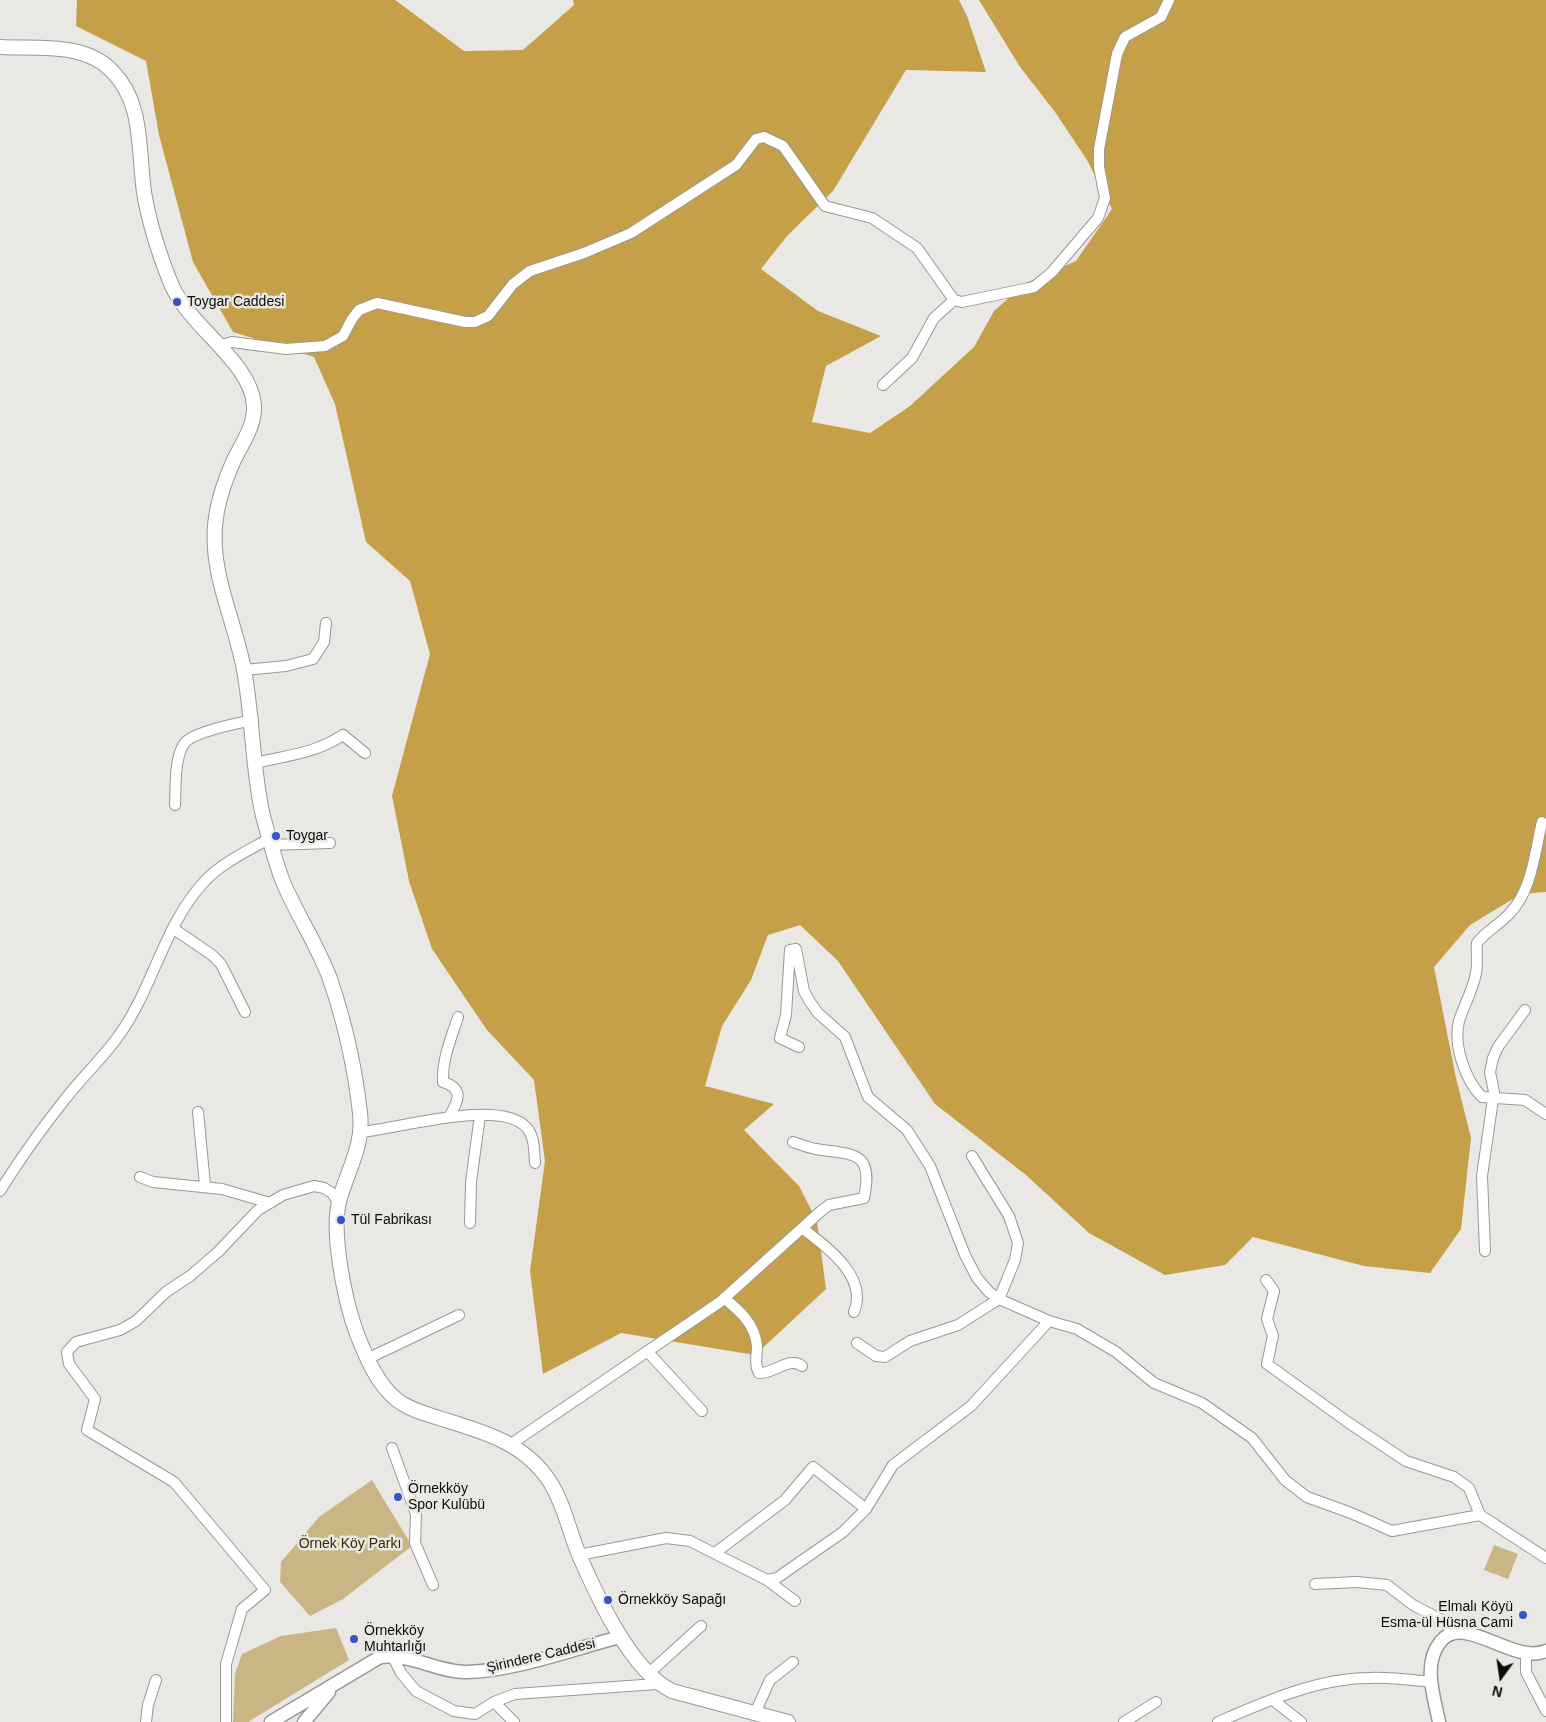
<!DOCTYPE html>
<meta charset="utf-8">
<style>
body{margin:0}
#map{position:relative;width:1546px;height:1722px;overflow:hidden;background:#eae8e4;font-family:Helvetica,sans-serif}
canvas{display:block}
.north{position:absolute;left:1476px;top:1652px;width:50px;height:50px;-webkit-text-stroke:4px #eae8e4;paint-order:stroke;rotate:194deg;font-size:14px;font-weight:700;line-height:20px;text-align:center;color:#0c0b0a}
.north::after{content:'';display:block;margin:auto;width:18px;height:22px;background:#0c0b0a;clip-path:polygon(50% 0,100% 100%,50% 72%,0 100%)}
</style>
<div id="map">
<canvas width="1546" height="1722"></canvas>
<div class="north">N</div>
</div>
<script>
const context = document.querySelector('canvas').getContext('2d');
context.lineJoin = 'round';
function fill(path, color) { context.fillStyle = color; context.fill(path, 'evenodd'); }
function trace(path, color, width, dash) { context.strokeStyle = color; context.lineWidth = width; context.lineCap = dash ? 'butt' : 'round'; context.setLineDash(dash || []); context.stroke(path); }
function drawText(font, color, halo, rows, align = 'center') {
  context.font = font + ' Helvetica,sans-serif'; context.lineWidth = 5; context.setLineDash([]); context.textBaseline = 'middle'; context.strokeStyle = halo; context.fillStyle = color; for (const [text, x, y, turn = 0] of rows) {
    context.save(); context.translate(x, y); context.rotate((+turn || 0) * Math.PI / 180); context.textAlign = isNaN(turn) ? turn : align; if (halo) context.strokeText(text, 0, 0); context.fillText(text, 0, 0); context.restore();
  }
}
const green = new Path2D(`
 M 372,1480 L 412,1546 L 343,1599 L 310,1616 L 280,1582 L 281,1562 L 319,1517 Z
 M 1494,1545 L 1518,1554 L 1508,1579 L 1484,1570 Z
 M 336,1628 L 349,1660 L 248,1722 L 233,1722 L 235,1674 L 242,1654 L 281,1636 Z`);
const forest = new Path2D(`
 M 77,0 L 395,0 L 464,51 L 523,50 L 574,5 L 573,0 L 959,0 L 967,16 L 986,72 L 906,70 L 833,191 L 787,236 L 761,269 L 818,311 L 881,336 L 826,366 L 812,422 L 870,433 L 910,406 L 974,347 L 994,311 L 1026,283 L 1076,261 L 1112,209 L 1087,160 L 1055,112 L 1020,67 L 979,0 L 1546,0 L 1546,892 L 1521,894 L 1470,925 L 1434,967 L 1456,1078 L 1471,1138 L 1461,1229 L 1430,1273 L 1364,1266 L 1253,1237 L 1225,1265 L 1165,1275 L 1089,1233 L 1026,1175 L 935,1104 L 838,961 L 800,925 L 768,935 L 751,980 L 722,1026 L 705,1086 L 774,1104 L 744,1130 L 799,1186 L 817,1221 L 826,1289 L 755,1355 L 621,1333 L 543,1374 L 530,1271 L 545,1161 L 534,1080 L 487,1030 L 432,949 L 409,881 L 392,796 L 430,654 L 410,581 L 366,542 L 335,404 L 314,357 L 233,332 L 193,262 L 159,135 L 146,61 L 76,26 Z`);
const minor = new Path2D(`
 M 218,346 L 232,342 L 286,349 L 325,346 L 343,336 L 352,319 L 359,310 L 377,303 L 465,322 L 475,322 L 488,316 L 513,284 L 530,271 L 584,253 L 631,233 L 736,165 L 756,139 L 764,137 L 783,146 L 825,206 L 872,218 L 917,248 L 954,300 L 962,302 L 1034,287 L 1052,272 L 1098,218 L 1105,198 L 1099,167 L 1099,149 L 1117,54 L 1125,37 L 1161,17 L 1169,0
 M 883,385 L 912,358 L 934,318 L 954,300
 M 244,670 L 286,666 L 313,659 L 324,642 L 326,623
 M 256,763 C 288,755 314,754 343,735 L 365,753
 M 175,805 C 176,787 174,759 184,744 C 191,732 239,723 253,720
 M 1542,822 C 1535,852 1532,891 1509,914 C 1499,925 1486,931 1477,943 C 1476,952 1478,964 1476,973 C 1473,990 1464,1005 1459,1021 C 1453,1045 1465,1080 1482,1097 L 1525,1100 L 1546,1114
 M 271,845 L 330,843
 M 174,929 L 212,955 L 221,964 L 245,1012
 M 799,1047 L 780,1038 L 786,1015 L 790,950 L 796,949 L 804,991 L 810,1002 L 818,1013 L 845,1037 L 868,1097 L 907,1130 L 930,1166 L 965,1255 L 977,1278 L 989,1292 L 999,1299 L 1049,1321 L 1077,1329 L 1116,1352 L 1154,1383 L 1202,1403 L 1252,1438 L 1285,1480 L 1307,1497 L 1351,1513 L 1392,1531 L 1480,1515 L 1546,1558
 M 198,1112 L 205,1185
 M 449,1117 C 458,1101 465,1089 443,1082 C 442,1059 451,1039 458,1017
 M 361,1132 C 398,1129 499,1098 526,1127 C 535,1136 534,1152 535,1163
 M 140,1177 L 153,1182 L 222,1189 L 270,1203
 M 0,1191 C 20,1159 42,1128 66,1098 C 82,1077 102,1059 117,1038 C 153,990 163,926 204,882 C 221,863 248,851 270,838
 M 470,1223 L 471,1182 L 480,1115
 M 802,1228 C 826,1246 869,1277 854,1312
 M 1485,1251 L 1482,1176 L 1494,1092 L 1490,1072 L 1493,1058 L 1498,1047 L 1525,1010
 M 1266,1280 L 1274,1291 L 1267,1319 L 1273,1336 L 1267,1364 L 1349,1423 L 1406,1461 L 1454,1477 L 1469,1488 L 1480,1515
 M 724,1298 C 740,1311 755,1324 757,1346 C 757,1355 754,1365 759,1373 C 774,1374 789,1356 802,1366
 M 857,1343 L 876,1356 L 885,1357 L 910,1341 L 958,1325 L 999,1299 L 1015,1260 L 1018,1243 L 1009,1216 L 972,1156
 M 647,1351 L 702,1411
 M 367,1359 L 459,1315
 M 511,1444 L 720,1302 L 821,1211 L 829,1205 L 864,1198 C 874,1150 853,1155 816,1149 C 808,1148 800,1144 793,1142
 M 392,1448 L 416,1514 L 415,1543 L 433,1585
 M 715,1553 L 785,1500 L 813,1467 L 866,1509
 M 579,1555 L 666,1538 L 690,1541 L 767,1580 L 777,1578 L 843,1532 L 866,1509 L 893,1465 L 971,1406 L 1049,1321
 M 767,1580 L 795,1601
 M 1315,1584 L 1357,1582 L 1387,1585 L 1413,1605 L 1442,1620 L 1454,1633
 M 1526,1654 L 1526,1672 L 1546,1711
 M 392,1655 L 401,1673 L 416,1691 L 454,1711 L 475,1714 L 494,1702 L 515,1694 L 657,1684
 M 648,1674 L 701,1626
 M 1273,1700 L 1301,1722
 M 494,1702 L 514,1722
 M 755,1713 L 770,1680 L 793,1662
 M 146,1722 L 148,1705 L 156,1680
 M 226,1722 L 226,1664 L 242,1609 L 265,1590 L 174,1482 L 87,1430 L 95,1399 L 69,1364 L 67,1352 L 76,1342 L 120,1330 L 136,1321 L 166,1292 L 190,1276 L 218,1252 L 258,1210 L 283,1195 L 314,1186 L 324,1188 L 332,1193 L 338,1202
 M 1124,1722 L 1156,1702
 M 1218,1722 C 1264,1702 1318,1678 1369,1678 C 1390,1677 1411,1680 1431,1682`);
const tertiary = new Path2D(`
 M 271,1722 L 380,1657 C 410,1653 440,1673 467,1672 C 515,1671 573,1649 620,1637
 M 304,1722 L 329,1692
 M 1439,1722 C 1434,1696 1422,1664 1441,1641 C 1465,1613 1513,1665 1546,1651`);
const secondary = new Path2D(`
 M 0,47 C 37,49 85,42 112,71 C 144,103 138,151 144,192 C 149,222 160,257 172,286 C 191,328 252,363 254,406 C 255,426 242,443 234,460 C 224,482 217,502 215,526 C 211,576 235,621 244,670 C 253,718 252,769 263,816 C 269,838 275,861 283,882 C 297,915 318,946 330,979 C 345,1023 355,1068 360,1113 C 364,1144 348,1170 340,1198 C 330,1230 345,1302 357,1334 C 366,1357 377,1384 397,1400 C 410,1410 427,1414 442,1419 C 484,1432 525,1443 550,1482 C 564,1504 569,1531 579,1555 C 597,1596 631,1671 672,1691 L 788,1722`);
const markers = [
 [177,302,5,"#3256c7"],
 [276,836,5,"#3256c7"],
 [341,1220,5,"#3256c7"],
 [398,1497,5,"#3256c7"],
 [608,1600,5,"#3256c7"],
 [1523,1615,5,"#3256c7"],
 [354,1639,5,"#3256c7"]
];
const poiNames = [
 ["Toygar Caddesi",187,302],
 ["Toygar",286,836],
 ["Tül Fabrikası",351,1220],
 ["Örnekköy",408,1489],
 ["Spor Kulübü",408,1505],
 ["Örnekköy Sapağı",618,1600],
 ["Elmalı Köyü",1513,1607,"right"],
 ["Esma-ül Hüsna Cami",1513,1623,"right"],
 ["Örnekköy",364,1631],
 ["Muhtarlığı",364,1647]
];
const parkNames = [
 ["Örnek Köy Parkı",350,1544]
];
const streetNames = [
 ["Şirindere Caddesi",541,1656,-13]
];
fill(green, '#cab585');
fill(forest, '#c5a048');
trace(minor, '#9a9895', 12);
trace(tertiary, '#9a9895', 15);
trace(secondary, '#9a9895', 16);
trace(minor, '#fff', 10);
trace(tertiary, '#fff', 12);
trace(secondary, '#fff', 14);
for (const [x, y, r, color] of markers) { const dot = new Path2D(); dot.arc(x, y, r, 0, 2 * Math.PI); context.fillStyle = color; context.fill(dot); trace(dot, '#eae8e4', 2); }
drawText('14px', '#0c0b0a', '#eae8e4', poiNames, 'left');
drawText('14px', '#372801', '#eae8e4', parkNames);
drawText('14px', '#0c0b0a', '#eae8e4', streetNames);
</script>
